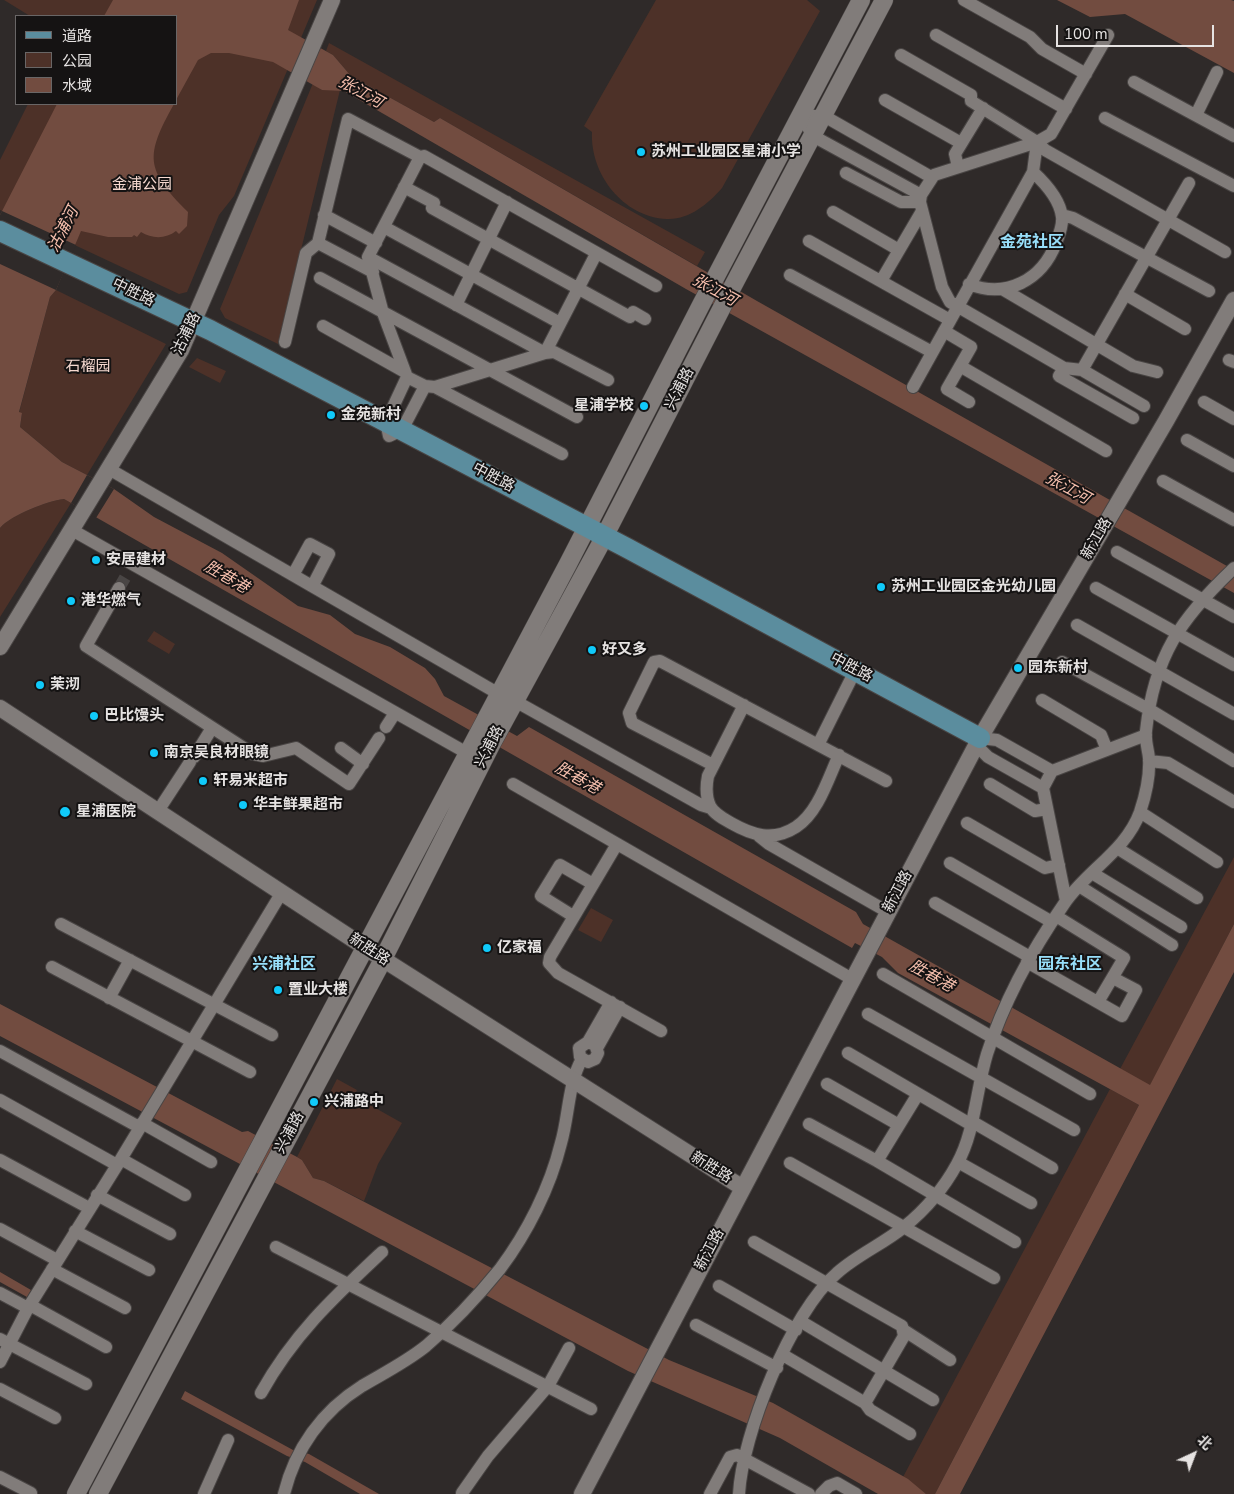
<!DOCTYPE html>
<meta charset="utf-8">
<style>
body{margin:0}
#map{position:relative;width:1234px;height:1494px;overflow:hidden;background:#2f2a29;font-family:"Nunito Sans","Noto Sans SC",sans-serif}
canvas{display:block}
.legend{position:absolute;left:15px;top:15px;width:162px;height:90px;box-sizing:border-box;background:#151313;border:1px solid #696666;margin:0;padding:6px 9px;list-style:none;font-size:15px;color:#e6e3e2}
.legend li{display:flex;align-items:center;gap:10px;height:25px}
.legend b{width:25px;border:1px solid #696666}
.north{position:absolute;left:1169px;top:1429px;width:50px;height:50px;-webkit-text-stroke:4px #151313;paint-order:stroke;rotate:43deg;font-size:14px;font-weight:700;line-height:20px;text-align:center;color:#e6e3e2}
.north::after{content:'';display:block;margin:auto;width:18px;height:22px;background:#e6e3e2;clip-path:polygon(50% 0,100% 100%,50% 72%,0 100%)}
.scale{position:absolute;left:1056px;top:25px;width:158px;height:22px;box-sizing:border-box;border:2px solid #e6e3e2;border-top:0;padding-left:6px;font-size:15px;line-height:18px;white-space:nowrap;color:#e6e3e2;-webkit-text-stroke:4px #151313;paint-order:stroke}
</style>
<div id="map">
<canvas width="1234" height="1494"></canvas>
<ul class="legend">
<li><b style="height:6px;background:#5b8d9e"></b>道路</li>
<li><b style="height:14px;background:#4d3128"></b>公园</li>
<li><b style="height:14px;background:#724c40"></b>水域</li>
</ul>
<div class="north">北</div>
<div class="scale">100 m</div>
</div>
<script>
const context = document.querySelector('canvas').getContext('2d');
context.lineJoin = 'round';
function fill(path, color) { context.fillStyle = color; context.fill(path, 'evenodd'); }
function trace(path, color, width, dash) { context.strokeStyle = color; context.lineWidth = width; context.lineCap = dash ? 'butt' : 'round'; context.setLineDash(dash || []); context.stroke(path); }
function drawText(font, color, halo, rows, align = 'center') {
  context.font = font + ' "Nunito Sans","Noto Sans SC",sans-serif'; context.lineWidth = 4; context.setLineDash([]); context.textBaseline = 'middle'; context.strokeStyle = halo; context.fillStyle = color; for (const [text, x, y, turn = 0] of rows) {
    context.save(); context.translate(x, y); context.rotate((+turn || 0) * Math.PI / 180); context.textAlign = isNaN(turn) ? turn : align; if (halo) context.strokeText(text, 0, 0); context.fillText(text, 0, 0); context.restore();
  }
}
const green = new Path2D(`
 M 4,0 L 317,0 L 234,196 L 219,215 L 187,292 L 179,294 L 0,210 L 0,160 L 28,104 L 176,104 L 176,16 L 30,16 Z
 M 656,0 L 807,0 L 820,11 L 722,188 C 708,204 689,220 667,219 C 623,217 590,174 592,132 L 584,126 Z
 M 329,43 L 705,252 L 697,266 L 440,118 L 434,122 L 351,76 L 333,55 L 326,51 Z
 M 313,83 L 322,90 L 340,90 L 278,344 L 225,318 L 220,309 Z
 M 56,290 L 166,344 L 87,475 L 62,462 L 20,427 L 22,414 L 19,413 L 50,297 Z
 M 197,358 L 226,371 L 220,383 L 189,367 Z
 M 64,499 L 71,503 L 0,617 L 0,528 C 11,515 47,501 64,499 Z
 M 154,631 L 175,644 L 169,654 L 147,641 Z
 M 1234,857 L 1234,924 L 1150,1086 L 1120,1069 Z
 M 591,908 L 613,920 L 601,942 L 578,930 Z
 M 337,1079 L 357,1090 L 354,1096 L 402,1123 L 378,1164 L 364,1201 L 324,1181 L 313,1178 L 302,1160 L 297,1157 Z
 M 1110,1089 L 1139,1105 L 935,1494 L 926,1494 L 903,1477 Z`);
const water = new Path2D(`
 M 113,0 L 299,0 L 288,30 L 333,55 L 351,76 L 434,122 L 440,118 L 757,301 L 1234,570 L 1234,593 L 686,289 L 344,91 L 322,90 L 273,62 L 229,53 L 211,53 L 198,60 L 176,100 L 176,16 L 104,16 Z
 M 1057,0 L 1231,0 L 1234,1 L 1234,73 L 1125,14 L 1090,17 Z
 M 57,104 L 174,104 C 145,156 145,169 188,212 L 187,226 L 179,234 L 176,231 C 166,239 152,239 141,232 L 137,237 L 134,235 L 132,237 L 108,237 L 81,231 L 56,290 L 50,297 L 19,412 L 22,413 L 20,427 L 62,462 L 114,489 L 154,517 L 222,553 L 298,606 L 330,615 L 355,634 L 390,647 L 425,668 L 435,679 L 444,696 L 517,736 L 529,727 L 856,912 L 863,924 L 1150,1085 L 1234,924 L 1234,972 L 960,1494 L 935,1494 L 1139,1105 L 898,973 L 882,957 L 855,943 L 852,948 L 64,499 C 47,501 11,515 0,528 L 0,215 Z
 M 0,1004 L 242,1132 L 248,1131 L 297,1157 L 302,1160 L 313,1178 L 324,1181 L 669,1360 L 773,1403 L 908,1479 L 926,1494 L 878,1494 L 780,1438 L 628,1371 L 0,1036 Z
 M 0,1272 L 31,1290 L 27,1297 L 0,1282 Z
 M 185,1391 L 293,1450 L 309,1454 L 379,1494 L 360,1494 L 305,1462 L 287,1456 L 181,1399 Z`);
const pier = new Path2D(`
 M 2,211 L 76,245 L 56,290 L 0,264 L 0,215 Z
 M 87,475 L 114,489 L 96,518 L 71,503 Z`);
const minorTunnel = new Path2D(`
 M 119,588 L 126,576`);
const minor = new Path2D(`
 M 964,0 L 1030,37 L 1042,49 L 1086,74
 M 936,35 L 1066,109
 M 1108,35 L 1051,134 L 1037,142 L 934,175 L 921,195 L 920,202 L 942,287 L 950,302 L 1064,368 L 1082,370 L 1144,406
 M 901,55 L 971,95 L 971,101 L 1037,142 L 1045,150 L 1225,252
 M 1134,82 L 1234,136
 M 885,100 L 961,143
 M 1196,115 L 1217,72
 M 1105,118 L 1234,186
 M 420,157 L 368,257 L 383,313 L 407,377 L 425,386 L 435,387 L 545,353 L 596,254
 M 958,167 L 955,154 L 983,108
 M 846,173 L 901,202 L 920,202
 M 404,187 L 434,203 L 432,208 L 630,317 L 633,312 L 645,319
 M 921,195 L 813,136 L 801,116 L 824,116 L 931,177
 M 833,212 L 899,250
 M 324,215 L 376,243
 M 1062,215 L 1073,218 L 1209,291
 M 384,227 L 560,323
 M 809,241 L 950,320
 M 318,243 L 373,272
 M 368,257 L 545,353 L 554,352 L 608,380
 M 790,275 L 932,352
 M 320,278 L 577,417
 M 881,281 L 922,211
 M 969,284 C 1006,299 1042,280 1056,243 C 1059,235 1063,226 1062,217 C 1060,200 1045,183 1033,172
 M 1004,290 L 1133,366 L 1157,372
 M 1125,294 L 1185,329
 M 456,305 L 507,202
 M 323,326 L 405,372
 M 944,331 L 971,347 L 947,389 L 969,402
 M 285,342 L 306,253 L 318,243 L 348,119 L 420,157 L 424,156 L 656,286
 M 1229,360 L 1234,362
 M 960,366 L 1106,451
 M 1064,368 L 1059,376 L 1133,418
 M 1082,370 L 1189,183
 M 407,377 L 386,422 L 389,436 L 402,430 L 425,386
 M 435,387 L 562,454
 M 913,387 L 1033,172 L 1037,142
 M 1204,402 L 1234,419
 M 1187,440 L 1234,466
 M 109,469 L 499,694
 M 1163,481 L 1234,520
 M 72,530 L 467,753
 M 1117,552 L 1234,617
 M 293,575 L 310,544 L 329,554 L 313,585
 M 119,588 L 86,646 L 253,754 L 263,756 L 296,748 L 349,784 L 379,738
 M 1096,588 L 1234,665
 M 1077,625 L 1234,714
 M 1062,662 L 1150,710 L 1234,761
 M 1042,700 L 1101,735 L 1107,750
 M 515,701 L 701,805 L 711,808
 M 744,705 L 708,776 C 706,786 706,797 710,806 C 714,814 724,819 731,823 C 752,835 773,842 796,827 C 818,813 828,779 839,755
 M 386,727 L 395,713
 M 980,738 L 997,740 L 1052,771
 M 818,745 L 851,679
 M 976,745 L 988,757 L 1043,788
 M 341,748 L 363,764
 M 194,757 L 212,728
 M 1149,761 L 1168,763 L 1234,802
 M 713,765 L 632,723 L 629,713 L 654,662 L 660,661 L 886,781
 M 513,784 L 852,979
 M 990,784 L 1035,811 L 1047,809
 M 158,811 L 190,762
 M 1140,812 L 1217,862
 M 967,823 L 1045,868 L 1059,865
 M 759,836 L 769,844 L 888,912
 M 617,844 L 550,957 L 549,963 L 558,973 L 661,1031
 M 1117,848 L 1197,898
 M 950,863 L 1052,922
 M 1092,873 L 1181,927
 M 1079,886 L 1172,945
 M 1066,901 L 1043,788 L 1052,771 L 1146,735
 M 935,903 L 1030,957
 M 573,916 L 541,896 L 560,865 L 593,884
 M 1056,916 L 1124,958 L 1098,1002
 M 61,924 L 272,1035
 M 1027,962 L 1122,1016 L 1136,990 L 1113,978
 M 52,967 L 250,1072
 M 883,974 L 1090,1094
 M 109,998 L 130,960
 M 868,1014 L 1074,1130
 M 588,1042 L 595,1045 L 598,1053 L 595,1059 L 588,1062 L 580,1057 L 579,1048 L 588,1042 L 611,1002
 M 597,1048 L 620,1007
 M 0,1051 L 139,1127
 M 848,1053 L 970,1124
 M 827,1084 L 899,1125
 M 0,1100 L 117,1165
 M 971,1121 L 1052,1168
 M 142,1123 L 211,1162
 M 809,1124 L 877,1161 L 1015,1242
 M 121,1159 L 185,1195
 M 0,1160 L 89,1208
 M 877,1161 L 918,1094
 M 958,1162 L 1031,1203
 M 790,1163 L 994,1278
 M 97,1195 L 170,1234
 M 0,1229 L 57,1260
 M 75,1231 L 149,1270
 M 754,1242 L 902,1326 L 904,1336 L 865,1403 L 870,1410 L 910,1434
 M 276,1247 L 591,1409
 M 52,1269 L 125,1308
 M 719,1286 L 796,1330
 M 0,1293 L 28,1308
 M 30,1305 L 106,1347
 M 800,1321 L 933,1400
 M 696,1325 L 777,1368
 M 905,1331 L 950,1360
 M 0,1339 L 86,1384
 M 783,1355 L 865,1403
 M 0,1362 L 28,1308 L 121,1159 L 282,892
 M 0,1389 L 55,1418
 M 261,1393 C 294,1334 333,1298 382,1252
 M 0,1477 L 31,1493
 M 462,1493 L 488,1456 L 548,1386 L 569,1348
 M 204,1494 L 228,1440
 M 284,1494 C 295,1449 322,1411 362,1386 C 384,1373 406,1362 426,1346 C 453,1323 478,1296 500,1269 C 527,1233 550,1188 561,1143 C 569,1116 568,1083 582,1059
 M 710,1494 L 730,1457 L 737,1455 L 809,1494
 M 739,1494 C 742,1435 791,1312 837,1273 C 857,1255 883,1244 904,1227 C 925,1210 944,1188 957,1164 C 975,1132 976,1090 987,1054 C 1004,1001 1032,950 1064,904 C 1086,871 1126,851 1140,812 C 1145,797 1150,775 1149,758 C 1148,749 1145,741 1146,731 C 1154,656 1181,618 1234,568
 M 821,1494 L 829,1486 L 837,1483 L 856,1494`);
const tertiary = new Path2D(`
 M 0,647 L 181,350 L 332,0
 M 0,708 L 389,963 L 743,1188
 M 582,1494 L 980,738 L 1166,421 L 1234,300`);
const secondary = new Path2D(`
 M 76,1494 L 568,564 L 702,303 L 861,0
 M 98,1494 L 379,967 L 491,745 L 600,545 L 734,284 L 884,0`);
const primary = new Path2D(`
 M 0,231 L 210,330 L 627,548 L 980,738`);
const markers = [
 [641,152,5,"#10cafa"],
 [644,406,5,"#10cafa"],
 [331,415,5,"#10cafa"],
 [96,560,5,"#10cafa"],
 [881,587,5,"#10cafa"],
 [71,601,5,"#10cafa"],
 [592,650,5,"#10cafa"],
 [1018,668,5,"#10cafa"],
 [40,685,5,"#10cafa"],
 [94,716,5,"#10cafa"],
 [154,753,5,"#10cafa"],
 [203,781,5,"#10cafa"],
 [243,805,5,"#10cafa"],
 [65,812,6,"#10cafa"],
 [487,948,5,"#10cafa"],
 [278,990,5,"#10cafa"],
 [314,1102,5,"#10cafa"]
];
const poiNames = [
 ["苏州工业园区星浦小学",651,152],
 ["星浦学校",634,406,"right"],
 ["金苑新村",341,415],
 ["安居建材",106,560],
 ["苏州工业园区金光幼儿园",891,587],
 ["港华燃气",81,601],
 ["好又多",602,650],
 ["园东新村",1028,668],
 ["茉沏",50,685],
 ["巴比馒头",104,716],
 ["南京吴良材眼镜",164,753],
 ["轩易米超市",213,781],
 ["华丰鲜果超市",253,805],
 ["星浦医院",76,812],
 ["亿家福",497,948],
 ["置业大楼",288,990],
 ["兴浦路中",324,1102]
];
const parkNames = [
 ["金浦公园",142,185],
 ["石榴园",88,367]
];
const streetNames = [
 ["中胜路",133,293,26],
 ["沽浦路",187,334,-64],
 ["兴浦路",680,389,-63],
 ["中胜路",493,478,28],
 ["新江路",1097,539,-60],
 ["中胜路",851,668,28],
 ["兴浦路",490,747,-63],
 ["新江路",898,892,-62],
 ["新胜路",369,950,33],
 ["兴浦路",290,1133,-62],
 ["新胜路",711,1168,32],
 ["新江路",710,1250,-62]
];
const waterNames = [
 ["张江河",360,93,29],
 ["沽浦河",64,230,-63],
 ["张江河",714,291,29],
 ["张江河",1067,489,29],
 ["胜巷港",226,578,30],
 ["胜巷港",577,779,29],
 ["胜巷港",931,977,29]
];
const neighbourhoodNames = [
 ["金苑社区",1032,243],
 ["兴浦社区",284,965],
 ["园东社区",1070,965]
];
fill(green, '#4d3128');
fill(water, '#724c40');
fill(pier, '#2f2a29');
trace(minorTunnel, '#4a4645', 12, [12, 6]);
trace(minor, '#494544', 14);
trace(tertiary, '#494544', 18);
trace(secondary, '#494544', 19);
trace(primary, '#494544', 22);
trace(minor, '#817c7a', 12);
trace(tertiary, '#817c7a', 16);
trace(secondary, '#817c7a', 18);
trace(primary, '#5b8d9e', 20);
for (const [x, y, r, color] of markers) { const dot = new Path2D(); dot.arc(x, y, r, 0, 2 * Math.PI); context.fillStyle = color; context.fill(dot); trace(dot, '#151313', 2); }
drawText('bold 15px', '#e6e3e2', '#151313', poiNames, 'left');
drawText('15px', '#f6d9d0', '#151313', parkNames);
drawText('15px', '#e6e3e2', '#151313', streetNames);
drawText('italic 16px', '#f6bfad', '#151313', waterNames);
drawText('bold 16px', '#98dffa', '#151313', neighbourhoodNames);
</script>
